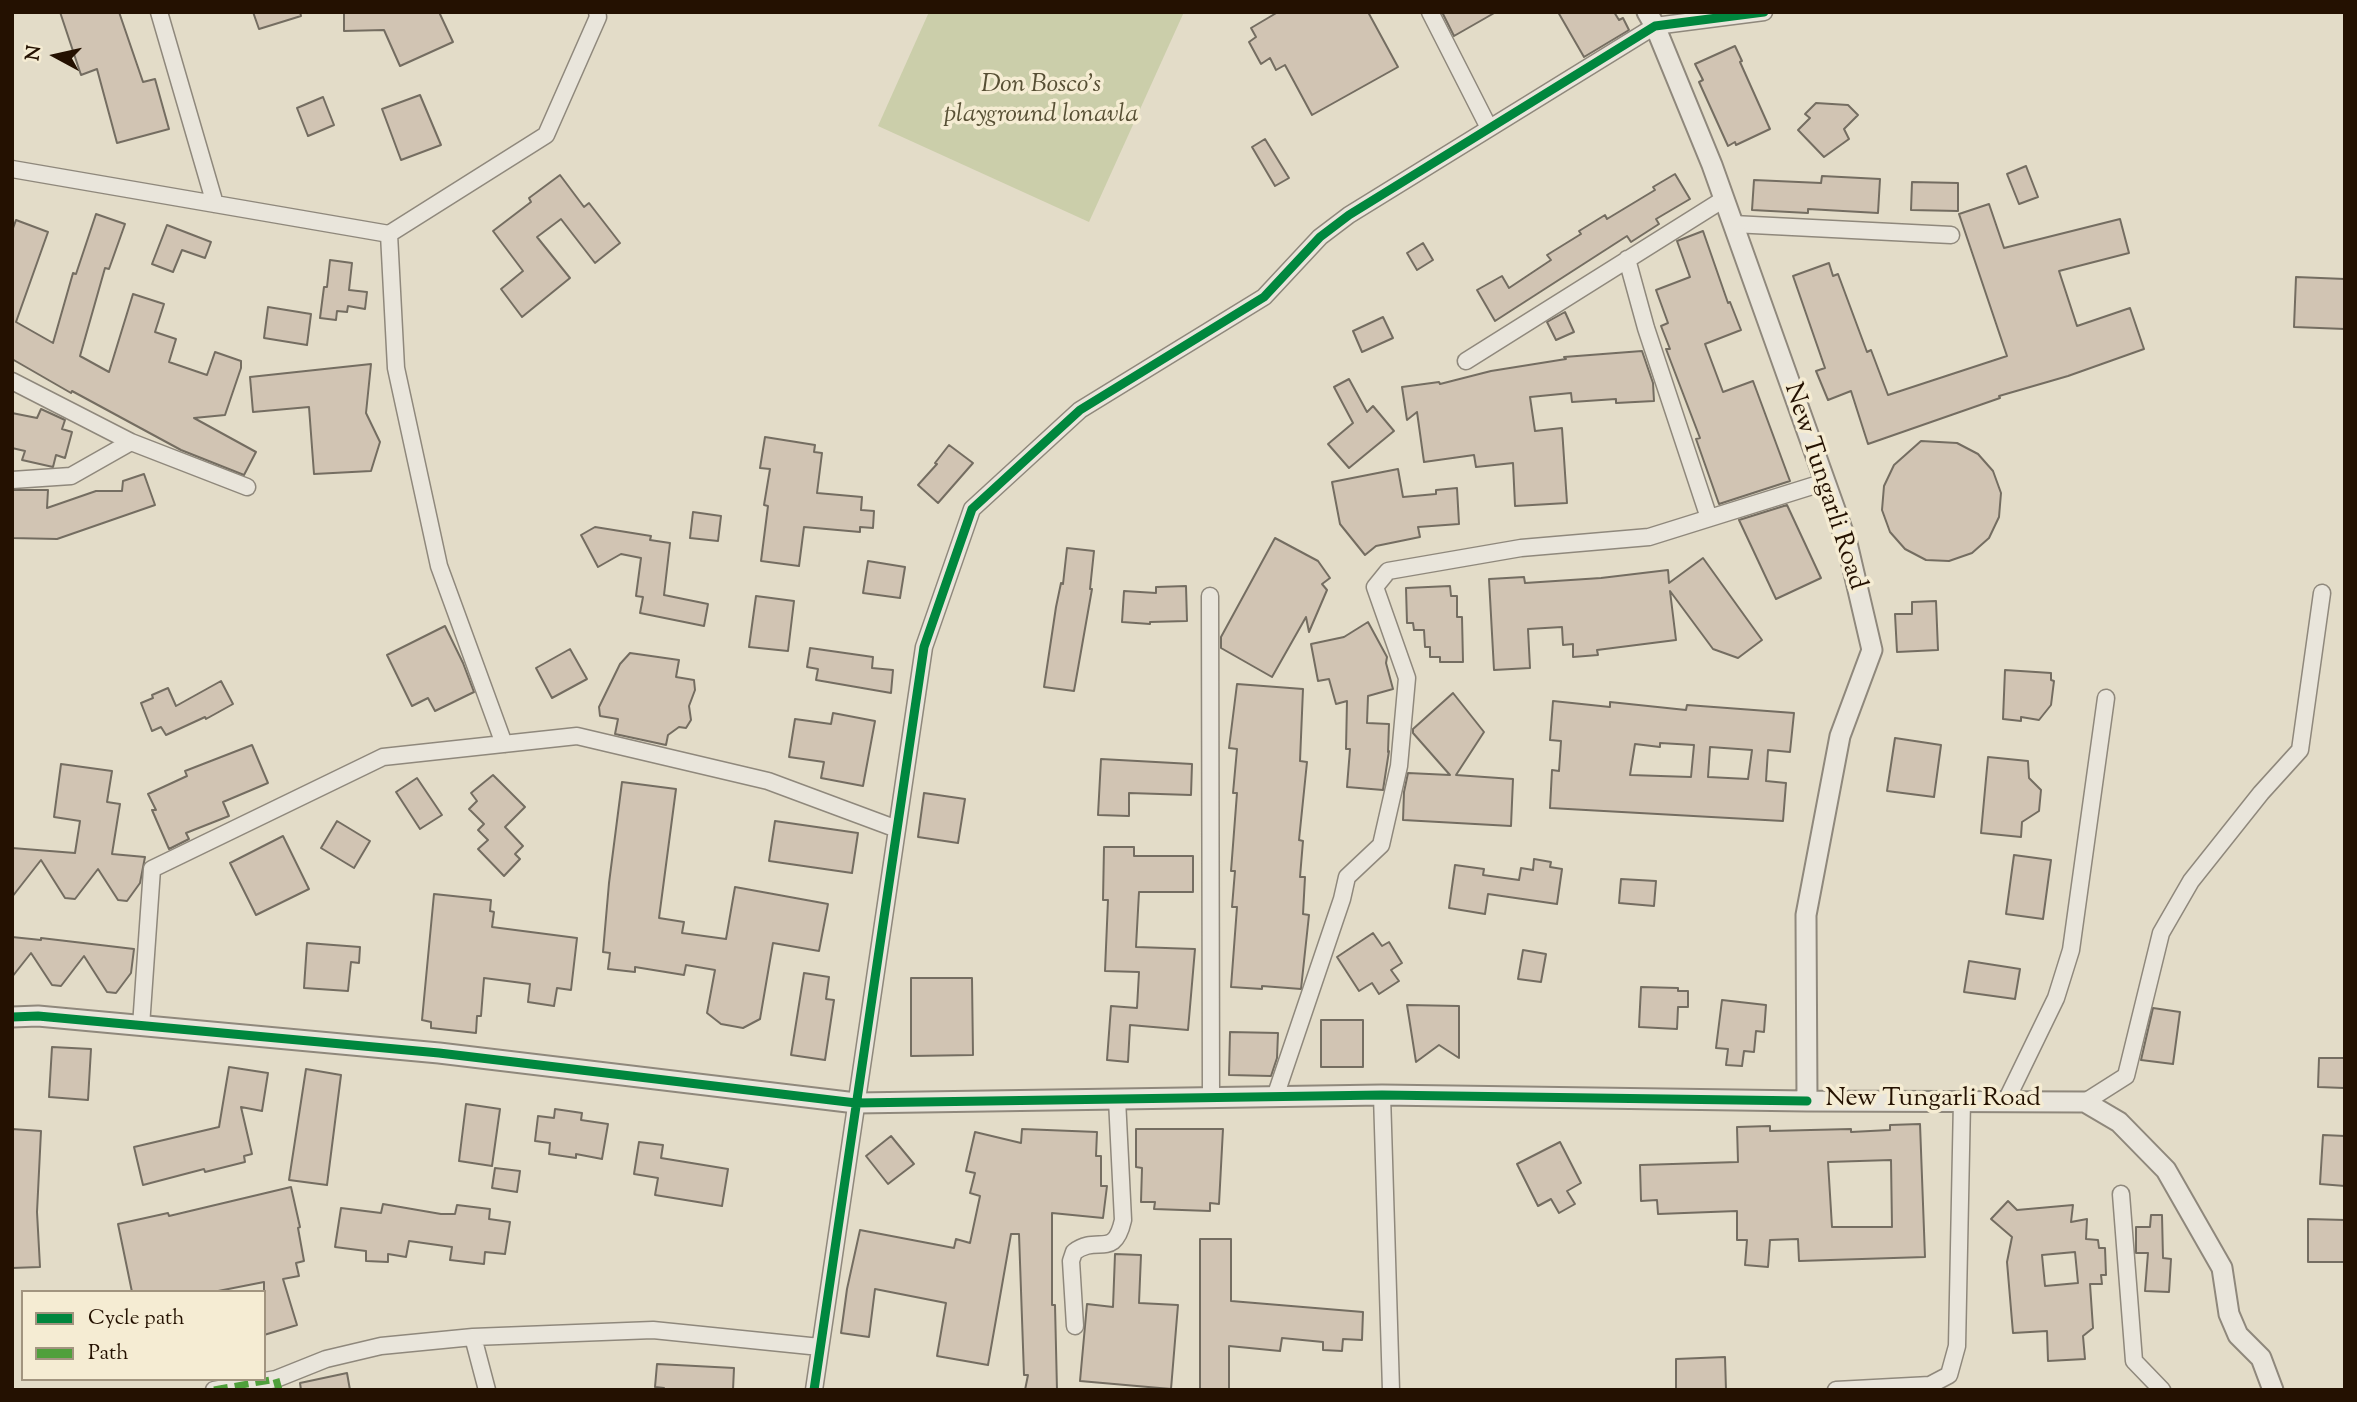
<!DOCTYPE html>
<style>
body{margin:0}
#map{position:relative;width:2357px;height:1402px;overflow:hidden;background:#e3dcc8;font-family:"Sorts Mill Goudy",serif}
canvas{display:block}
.frame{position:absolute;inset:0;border:14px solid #241101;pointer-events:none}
.legend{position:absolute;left:21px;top:1290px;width:245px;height:91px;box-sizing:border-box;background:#f5ecd3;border:2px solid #a1947f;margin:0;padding:9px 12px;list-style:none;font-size:21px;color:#241101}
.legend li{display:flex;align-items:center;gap:14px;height:35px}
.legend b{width:35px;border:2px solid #a1947f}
.north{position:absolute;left:21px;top:21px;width:70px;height:70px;-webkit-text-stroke:5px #f5ecd3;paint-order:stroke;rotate:278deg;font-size:19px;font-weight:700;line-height:28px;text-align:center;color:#241101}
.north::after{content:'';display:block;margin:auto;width:24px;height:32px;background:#241101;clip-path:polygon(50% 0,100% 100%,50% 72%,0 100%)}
</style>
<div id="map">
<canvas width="2357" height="1402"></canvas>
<div class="frame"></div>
<ul class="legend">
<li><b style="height:9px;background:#00873e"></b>Cycle path</li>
<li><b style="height:9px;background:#50a03c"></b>Path</li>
</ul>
<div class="north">N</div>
</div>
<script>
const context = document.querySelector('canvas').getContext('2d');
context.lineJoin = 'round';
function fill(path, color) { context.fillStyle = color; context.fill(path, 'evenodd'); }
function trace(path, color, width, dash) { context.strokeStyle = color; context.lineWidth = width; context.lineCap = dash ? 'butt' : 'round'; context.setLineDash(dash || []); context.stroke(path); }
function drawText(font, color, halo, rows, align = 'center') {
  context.font = font + ' "Sorts Mill Goudy",serif'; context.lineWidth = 7; context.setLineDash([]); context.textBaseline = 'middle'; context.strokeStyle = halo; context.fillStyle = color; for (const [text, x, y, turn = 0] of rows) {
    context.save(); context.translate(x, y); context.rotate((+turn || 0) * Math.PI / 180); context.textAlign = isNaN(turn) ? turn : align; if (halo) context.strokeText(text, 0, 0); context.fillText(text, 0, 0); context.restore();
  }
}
const green = new Path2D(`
 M 929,12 L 1184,12 L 1089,222 L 878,126 Z`);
const building = new Path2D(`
 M 60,12 L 119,12 L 143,82 L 155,79 L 169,129 L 117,143 L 97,69 L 81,75 Z
 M 253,12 L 300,12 L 301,16 L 259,29 Z
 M 344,12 L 439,12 L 453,42 L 400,66 L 384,30 L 344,31 Z
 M 1278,12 L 1368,12 L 1398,67 L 1312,115 L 1285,65 L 1276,70 L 1270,58 L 1261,64 L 1249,42 L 1256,37 L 1251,28 Z
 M 1442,12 L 1496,12 L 1454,36 Z
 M 1558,12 L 1614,12 L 1619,20 L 1623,18 L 1629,30 L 1584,57 Z
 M 1735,46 L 1742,61 L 1740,62 L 1770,129 L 1736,145 L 1735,142 L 1728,146 L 1699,82 L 1703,80 L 1695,64 Z
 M 420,95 L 441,145 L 401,160 L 382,109 Z
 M 323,97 L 334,125 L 308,136 L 297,108 Z
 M 1816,103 L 1848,105 L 1858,115 L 1844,129 L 1849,139 L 1824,157 L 1798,130 L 1810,118 L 1805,114 Z
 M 1265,139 L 1289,178 L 1275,186 L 1252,147 Z
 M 2026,166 L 2038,197 L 2019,204 L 2007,174 Z
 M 1675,174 L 1690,199 L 1656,219 L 1659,224 L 1631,242 L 1627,236 L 1495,321 L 1477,290 L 1502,276 L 1509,288 L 1551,260 L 1547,255 L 1581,234 L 1579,231 L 1605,215 L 1607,219 L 1655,190 L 1653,187 Z
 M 560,175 L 584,207 L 589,203 L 620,243 L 595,263 L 561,219 L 537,237 L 570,278 L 522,317 L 501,289 L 523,271 L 493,231 L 531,202 L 529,198 Z
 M 1822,176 L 1880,179 L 1878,213 L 1808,209 L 1808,213 L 1752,210 L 1754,180 L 1821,183 Z
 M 1912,182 L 1958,183 L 1958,211 L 1911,210 Z
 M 1989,204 L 2004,248 L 2120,219 L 2129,253 L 2059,271 L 2077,326 L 2130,308 L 2144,349 L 2068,376 L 1999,396 L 2000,398 L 1868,444 L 1851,391 L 1828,400 L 1816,371 L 1825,368 L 1793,276 L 1829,263 L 1833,276 L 1838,274 L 1867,352 L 1871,350 L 1888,395 L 2007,356 L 1959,214 Z
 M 96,214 L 125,224 L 109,269 L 105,268 L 80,356 L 109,372 L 133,294 L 164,304 L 155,332 L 176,339 L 169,362 L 207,375 L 215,352 L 241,361 L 241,368 L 225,415 L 194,418 L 256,452 L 244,475 L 181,450 L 72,391 L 71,393 L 12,359 L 12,231 L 16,220 L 48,232 L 16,322 L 53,343 L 73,273 L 76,274 Z
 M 167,225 L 211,242 L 205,258 L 182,250 L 173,272 L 152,264 Z
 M 1703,231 L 1728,303 L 1730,302 L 1741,330 L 1705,344 L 1723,392 L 1753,381 L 1790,481 L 1719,504 L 1696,439 L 1700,438 L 1666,349 L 1670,349 L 1661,326 L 1668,323 L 1656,290 L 1690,277 L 1677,241 Z
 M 1423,243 L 1433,260 L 1417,270 L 1407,253 Z
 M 330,260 L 352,263 L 349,290 L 367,292 L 365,309 L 348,306 L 347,312 L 337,311 L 336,320 L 320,318 L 324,287 L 327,287 Z
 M 2296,277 L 2345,279 L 2345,329 L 2294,327 Z
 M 268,307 L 311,314 L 307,345 L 264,338 Z
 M 1565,312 L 1574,332 L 1556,340 L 1547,322 Z
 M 1383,317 L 1393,338 L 1362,352 L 1353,331 Z
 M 1642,351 L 1653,383 L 1654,401 L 1616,403 L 1616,399 L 1572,402 L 1571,393 L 1530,397 L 1535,431 L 1562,428 L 1567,503 L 1515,506 L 1513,463 L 1476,467 L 1474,455 L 1424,462 L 1417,412 L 1407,420 L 1402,387 L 1439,382 L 1440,384 L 1491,371 L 1566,359 L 1564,357 Z
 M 371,364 L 366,413 L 380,442 L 371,471 L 314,474 L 309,407 L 253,412 L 250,377 Z
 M 1349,379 L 1367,412 L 1373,406 L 1394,431 L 1349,468 L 1328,444 L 1353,423 L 1334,387 Z
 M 41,409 L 65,420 L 62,429 L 72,432 L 65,458 L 56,455 L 53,467 L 22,460 L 25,451 L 12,448 L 12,413 L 37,418 Z
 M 765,437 L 815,445 L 814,452 L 822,453 L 817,493 L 862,497 L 861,510 L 874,511 L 873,528 L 860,527 L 860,532 L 804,527 L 799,566 L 761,561 L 768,506 L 764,505 L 770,469 L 760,468 Z
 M 1921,441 L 1957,443 L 1978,454 L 1993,471 L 2001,493 L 1999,517 L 1989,538 L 1972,553 L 1949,561 L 1926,560 L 1905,549 L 1890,532 L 1882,510 L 1884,486 L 1894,465 Z
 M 949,445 L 973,463 L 938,503 L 918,485 L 937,464 L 935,463 Z
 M 1398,469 L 1403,497 L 1436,494 L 1436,490 L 1457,488 L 1459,524 L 1418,527 L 1420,537 L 1376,546 L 1365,555 L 1340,524 L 1332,482 Z
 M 144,474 L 155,505 L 57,539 L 12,538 L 12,490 L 48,490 L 47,508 L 96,491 L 122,491 L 123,481 Z
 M 1787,505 L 1821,578 L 1776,599 L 1739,520 Z
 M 693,512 L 721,516 L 718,541 L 690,538 Z
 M 595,527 L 651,536 L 650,540 L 670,543 L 664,595 L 708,604 L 704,626 L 640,613 L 643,597 L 636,596 L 641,558 L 621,554 L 598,567 L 581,535 Z
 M 1275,538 L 1318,561 L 1330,578 L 1322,584 L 1327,590 L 1309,632 L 1306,617 L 1272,677 L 1221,648 L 1221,637 Z
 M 1067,548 L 1094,551 L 1090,589 L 1092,589 L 1074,691 L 1044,687 L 1056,607 L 1061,583 L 1063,584 Z
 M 1703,558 L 1762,640 L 1738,658 L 1713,649 L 1670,591 L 1676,640 L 1597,650 L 1598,655 L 1573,657 L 1573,644 L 1563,645 L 1562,627 L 1528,629 L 1530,668 L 1494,670 L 1489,579 L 1524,577 L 1525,583 L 1601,578 L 1668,570 L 1669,583 Z
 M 868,561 L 905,567 L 900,598 L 863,593 Z
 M 1186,586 L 1187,621 L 1150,622 L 1150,624 L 1122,622 L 1124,591 L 1156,593 L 1156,587 Z
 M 1450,586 L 1451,596 L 1457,596 L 1457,617 L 1462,617 L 1463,662 L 1440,662 L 1440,657 L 1430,657 L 1430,647 L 1425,647 L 1424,630 L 1414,630 L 1413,623 L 1407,623 L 1406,588 Z
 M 756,596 L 794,601 L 788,651 L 749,647 Z
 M 1936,601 L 1938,650 L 1897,652 L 1895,614 L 1912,614 L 1912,602 Z
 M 1368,622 L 1387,657 L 1386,663 L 1393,689 L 1368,696 L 1367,723 L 1389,724 L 1388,752 L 1389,751 L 1383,790 L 1347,787 L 1350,749 L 1346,749 L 1347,701 L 1336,704 L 1329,679 L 1318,681 L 1311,644 L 1344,637 Z
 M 445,626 L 463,663 L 474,692 L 435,711 L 428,698 L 412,706 L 387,655 Z
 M 810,648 L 873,657 L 872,668 L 893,670 L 891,693 L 816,680 L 818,669 L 807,667 Z
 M 570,649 L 587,679 L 552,698 L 536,668 Z
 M 630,653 L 679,660 L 676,677 L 694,680 L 695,690 L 689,706 L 691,720 L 686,728 L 679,727 L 668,735 L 666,745 L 615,734 L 618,719 L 600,716 L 599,707 L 620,664 Z
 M 2005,670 L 2051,673 L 2051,680 L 2054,681 L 2051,705 L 2039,720 L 2021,717 L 2021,721 L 2003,719 Z
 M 221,681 L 233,704 L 206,719 L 205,717 L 166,735 L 161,727 L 152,731 L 141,703 L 153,698 L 152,695 L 168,688 L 176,706 Z
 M 1237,684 L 1303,689 L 1300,761 L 1307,762 L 1299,840 L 1303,841 L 1300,877 L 1305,877 L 1303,914 L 1309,915 L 1301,989 L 1262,986 L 1262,989 L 1231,987 L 1237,907 L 1232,907 L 1235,871 L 1231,871 L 1237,793 L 1233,793 L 1237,749 L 1229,748 Z
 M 1453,693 L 1484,732 L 1456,775 L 1513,779 L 1511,826 L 1403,820 L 1404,792 L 1408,773 L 1450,775 L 1413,733 L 1413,729 Z
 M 1553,701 L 1610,707 L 1610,702 L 1686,710 L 1687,705 L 1794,713 L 1790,752 L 1768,750 L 1766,781 L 1786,783 L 1783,821 L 1550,808 L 1552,770 L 1559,771 L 1561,741 L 1550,740 ZM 1660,743 L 1694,745 L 1691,777 L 1630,775 L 1635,744 L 1660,747 ZM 1710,747 L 1752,750 L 1748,779 L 1708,777 Z
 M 833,713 L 875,721 L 863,786 L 821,778 L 824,762 L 789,757 L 795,719 L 831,724 Z
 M 1895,738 L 1941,745 L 1934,797 L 1887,791 Z
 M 252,745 L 268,783 L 223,802 L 229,816 L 186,833 L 189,839 L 169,849 L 152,810 L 156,810 L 148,794 L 187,776 L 185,771 Z
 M 1988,757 L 2028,761 L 2029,778 L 2041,790 L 2039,811 L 2022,822 L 2021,837 L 1981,833 Z
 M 1101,759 L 1192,764 L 1191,795 L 1129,793 L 1129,816 L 1098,815 Z
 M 61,764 L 112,771 L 107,802 L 120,804 L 112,854 L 145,857 L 140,883 L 127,901 L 118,900 L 98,869 L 75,899 L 65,898 L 41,860 L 12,897 L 12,848 L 75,853 L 80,821 L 54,817 Z
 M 493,775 L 525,807 L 505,827 L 523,846 L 515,854 L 520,859 L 504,876 L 478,849 L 488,840 L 478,830 L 484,824 L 469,809 L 477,801 L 471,793 Z
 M 417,778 L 442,815 L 420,829 L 396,792 Z
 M 622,782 L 676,789 L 659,918 L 684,922 L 682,933 L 726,939 L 735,887 L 828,904 L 819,951 L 773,943 L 760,1019 L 743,1028 L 721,1024 L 707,1013 L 715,970 L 686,965 L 684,975 L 635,967 L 635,972 L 608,969 L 610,953 L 603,952 L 609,883 Z
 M 924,793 L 965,799 L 958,843 L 918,837 Z
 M 337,821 L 370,841 L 354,868 L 321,848 Z
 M 775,821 L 858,833 L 852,873 L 769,861 Z
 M 283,836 L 309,889 L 256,915 L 230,863 Z
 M 1104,847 L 1134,847 L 1134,856 L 1193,856 L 1193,892 L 1139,892 L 1136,947 L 1195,949 L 1188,1030 L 1130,1025 L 1128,1062 L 1107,1060 L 1111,1006 L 1137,1008 L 1139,972 L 1105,971 L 1108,900 L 1103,900 Z
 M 2014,855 L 2051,860 L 2043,919 L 2006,914 Z
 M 1534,859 L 1551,862 L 1550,867 L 1562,869 L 1557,904 L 1488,894 L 1485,914 L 1449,908 L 1455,865 L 1484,869 L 1483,875 L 1519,880 L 1521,868 L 1533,870 Z
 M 1621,879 L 1656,881 L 1654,906 L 1619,903 Z
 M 434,894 L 491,900 L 490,911 L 494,912 L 492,927 L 577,938 L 571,990 L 557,988 L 554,1006 L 528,1002 L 530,984 L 484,978 L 481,1016 L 477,1016 L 476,1033 L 431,1028 L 431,1022 L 422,1020 Z
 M 1373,933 L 1382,946 L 1389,942 L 1402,963 L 1391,970 L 1399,981 L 1379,994 L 1372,983 L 1359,991 L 1337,957 Z
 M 12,937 L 41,940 L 41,938 L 134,949 L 131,973 L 116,993 L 107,992 L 84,956 L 61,986 L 52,985 L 31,953 L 12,977 Z
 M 307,943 L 360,947 L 359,963 L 351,962 L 348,991 L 304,988 Z
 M 1523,950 L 1546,954 L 1541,982 L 1518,979 Z
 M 1969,961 L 2020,969 L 2015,999 L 1964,992 Z
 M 804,973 L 829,977 L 826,999 L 834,1000 L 825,1060 L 791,1055 Z
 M 911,978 L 972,978 L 973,1055 L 911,1056 Z
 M 1641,987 L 1678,988 L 1678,991 L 1688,991 L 1688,1007 L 1678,1007 L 1677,1029 L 1639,1027 Z
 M 1722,1000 L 1766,1005 L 1764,1032 L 1756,1031 L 1754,1052 L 1744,1051 L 1742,1066 L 1726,1065 L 1728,1049 L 1716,1048 Z
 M 1407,1005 L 1459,1006 L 1459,1058 L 1439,1045 L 1416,1062 Z
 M 2153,1008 L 2180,1012 L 2173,1064 L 2141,1060 Z
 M 1321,1020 L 1363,1020 L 1363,1067 L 1321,1067 Z
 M 1230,1032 L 1278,1033 L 1277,1058 L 1271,1076 L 1229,1075 Z
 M 52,1047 L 91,1049 L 88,1100 L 49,1097 Z
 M 2319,1058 L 2344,1058 L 2344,1088 L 2318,1087 Z
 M 229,1067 L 268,1073 L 262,1111 L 241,1107 L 252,1154 L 244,1156 L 245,1162 L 205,1172 L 204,1169 L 143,1185 L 134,1147 L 219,1127 Z
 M 306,1069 L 341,1075 L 327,1185 L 289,1180 Z
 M 466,1104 L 500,1109 L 492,1166 L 459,1161 Z
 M 555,1109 L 582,1113 L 581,1120 L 608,1124 L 602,1159 L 576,1154 L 576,1158 L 549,1154 L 550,1143 L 535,1141 L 538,1116 L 554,1118 Z
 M 1920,1124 L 1925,1257 L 1799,1261 L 1798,1239 L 1770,1240 L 1768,1267 L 1745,1265 L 1747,1240 L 1737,1240 L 1737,1211 L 1658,1214 L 1657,1200 L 1641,1201 L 1640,1165 L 1738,1162 L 1737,1127 L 1770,1126 L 1770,1131 L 1851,1129 L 1851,1132 L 1890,1130 L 1890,1125 ZM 1891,1160 L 1892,1227 L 1832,1227 L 1828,1162 Z
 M 12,1129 L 41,1131 L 37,1212 L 40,1267 L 12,1268 Z
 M 1022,1129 L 1097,1132 L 1096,1156 L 1101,1156 L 1101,1186 L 1107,1186 L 1103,1218 L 1052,1213 L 1052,1305 L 1055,1305 L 1057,1390 L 1025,1390 L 1028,1375 L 1024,1375 L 1019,1234 L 1011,1234 L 988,1365 L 937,1356 L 946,1303 L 875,1289 L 869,1337 L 841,1333 L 847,1289 L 860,1230 L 954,1248 L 956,1239 L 970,1243 L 980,1196 L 970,1193 L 975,1173 L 966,1171 L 975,1132 L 1021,1143 Z
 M 1136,1129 L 1223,1129 L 1219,1204 L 1210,1203 L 1210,1211 L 1154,1209 L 1155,1202 L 1141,1202 L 1142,1168 L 1136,1167 Z
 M 2323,1135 L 2345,1136 L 2345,1186 L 2320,1184 Z
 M 891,1136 L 914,1164 L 888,1184 L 866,1156 Z
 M 639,1142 L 663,1145 L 661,1158 L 728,1169 L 722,1206 L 655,1195 L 658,1178 L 634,1174 Z
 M 1560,1142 L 1581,1183 L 1567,1191 L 1575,1204 L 1559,1213 L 1551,1199 L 1538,1206 L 1517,1164 Z
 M 495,1168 L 520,1171 L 517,1192 L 492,1188 Z
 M 291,1187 L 300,1227 L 298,1228 L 304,1261 L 296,1263 L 299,1276 L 283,1279 L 297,1325 L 264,1335 L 264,1282 L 213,1292 L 132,1292 L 118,1224 L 168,1213 L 169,1216 Z
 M 2008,1201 L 2017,1210 L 2073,1205 L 2071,1222 L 2087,1219 L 2086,1239 L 2098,1240 L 2099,1248 L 2105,1248 L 2106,1275 L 2101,1275 L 2102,1284 L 2090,1284 L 2093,1328 L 2083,1336 L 2085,1359 L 2048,1361 L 2047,1331 L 2013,1333 L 2007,1262 L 2012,1237 L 1991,1219 ZM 2075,1252 L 2078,1283 L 2045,1286 L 2042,1255 Z
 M 383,1204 L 441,1214 L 455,1214 L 457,1205 L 490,1209 L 489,1219 L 510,1222 L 505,1254 L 485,1252 L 484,1264 L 450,1260 L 452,1247 L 409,1241 L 406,1257 L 388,1254 L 388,1262 L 366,1261 L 366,1251 L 335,1247 L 341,1208 L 381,1213 Z
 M 2151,1215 L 2162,1215 L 2163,1258 L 2171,1259 L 2169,1292 L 2145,1291 L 2148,1253 L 2136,1253 L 2136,1227 L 2150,1227 Z
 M 2308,1219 L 2345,1220 L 2345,1262 L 2308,1262 Z
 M 1200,1239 L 1231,1239 L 1231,1301 L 1363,1312 L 1362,1340 L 1343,1339 L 1342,1351 L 1323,1350 L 1323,1342 L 1282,1338 L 1280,1351 L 1229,1346 L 1229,1390 L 1200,1390 Z
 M 1115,1254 L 1141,1255 L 1139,1303 L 1178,1305 L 1171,1389 L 1080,1381 L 1087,1304 L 1113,1307 Z
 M 1725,1357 L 1726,1390 L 1676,1390 L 1676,1359 Z
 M 657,1364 L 734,1368 L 733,1390 L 664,1390 L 664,1388 L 655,1387 Z
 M 347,1373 L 350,1390 L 301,1390 L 300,1383 Z`);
const minor = new Path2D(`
 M 159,12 L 215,204
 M 1430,12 L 1489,128
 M 12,169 L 389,234 L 546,135 L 598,17 L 597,12
 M 1733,224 L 1951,235
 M 389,234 L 396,368 L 439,566 L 504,744
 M 1627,259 L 1646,328 L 1709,518
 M 1466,361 L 1724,199
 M 12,381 L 131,442 L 247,487
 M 12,480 L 71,476 L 131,442
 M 1210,596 L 1211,1098
 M 141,1026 L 152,869 L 383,757 L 577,736 L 768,781 L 897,829
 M 1382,1095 L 1391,1390
 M 1275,1097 L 1342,899 L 1347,877 L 1381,845 L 1399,766 L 1407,678 L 1375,587 L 1388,571 L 1521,548 L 1649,537 L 1825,482
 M 2006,1101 L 2056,998 L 2071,950 L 2106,698
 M 2085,1102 L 2126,1076 L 2161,933 L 2191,881 L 2261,793 L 2300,750 L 2322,593
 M 2121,1194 L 2134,1361 L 2162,1390
 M 1075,1326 L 1071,1261 L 1074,1252 C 1098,1234 1114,1260 1123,1220 L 1117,1099
 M 473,1337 L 487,1390
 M 214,1390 L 276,1379 L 326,1359 L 381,1346 L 473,1337 L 653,1330 L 820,1347
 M 814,1390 L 924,647 L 972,509 L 1080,410 L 1264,297 L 1320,237 L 1349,215 L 1655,26 L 1764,12
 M 1836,1390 L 1930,1385 L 1949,1375 L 1957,1346 L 1962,1101`);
const tertiary = new Path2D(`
 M 1647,12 L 1655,26 L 1712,165 L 1847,543 L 1872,650 L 1840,736 L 1806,915 L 1807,1101 L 2085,1102 L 2119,1122 L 2166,1170 L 2222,1268 L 2229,1314 L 2238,1335 L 2261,1358 L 2273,1390
 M 12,1017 L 38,1016 L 439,1053 L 856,1103 L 1382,1095 L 1807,1101`);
const quiet = new Path2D(`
 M 214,1390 L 276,1379 L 279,1390`);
const cycleway = new Path2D(`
 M 12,1017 L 38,1016 L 439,1053 L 856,1103 L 1382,1095 L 1807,1101
 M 814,1390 L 924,647 L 972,509 L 1080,410 L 1264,297 L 1320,237 L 1349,215 L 1655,26 L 1764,12`);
const parkNames = [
 ["Don Bosco's",1041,87],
 ["playground lonavla",1041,117]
];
const streetNames = [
 ["New Tungarli Road",1823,487,72],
 ["New Tungarli Road",1933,1101]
];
fill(green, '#cbceaa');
fill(building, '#d1c4b3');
trace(building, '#746d61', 2);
trace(minor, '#8f887c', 19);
trace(tertiary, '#8f887c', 23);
trace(minor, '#e9e5db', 16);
trace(tertiary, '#e9e5db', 19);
trace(quiet, '#50a03c', 7, [14, 7]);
trace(cycleway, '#00873e', 9);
drawText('italic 26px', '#574f34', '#f5ecd3', parkNames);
drawText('26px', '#241101', '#f5ecd3', streetNames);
</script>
